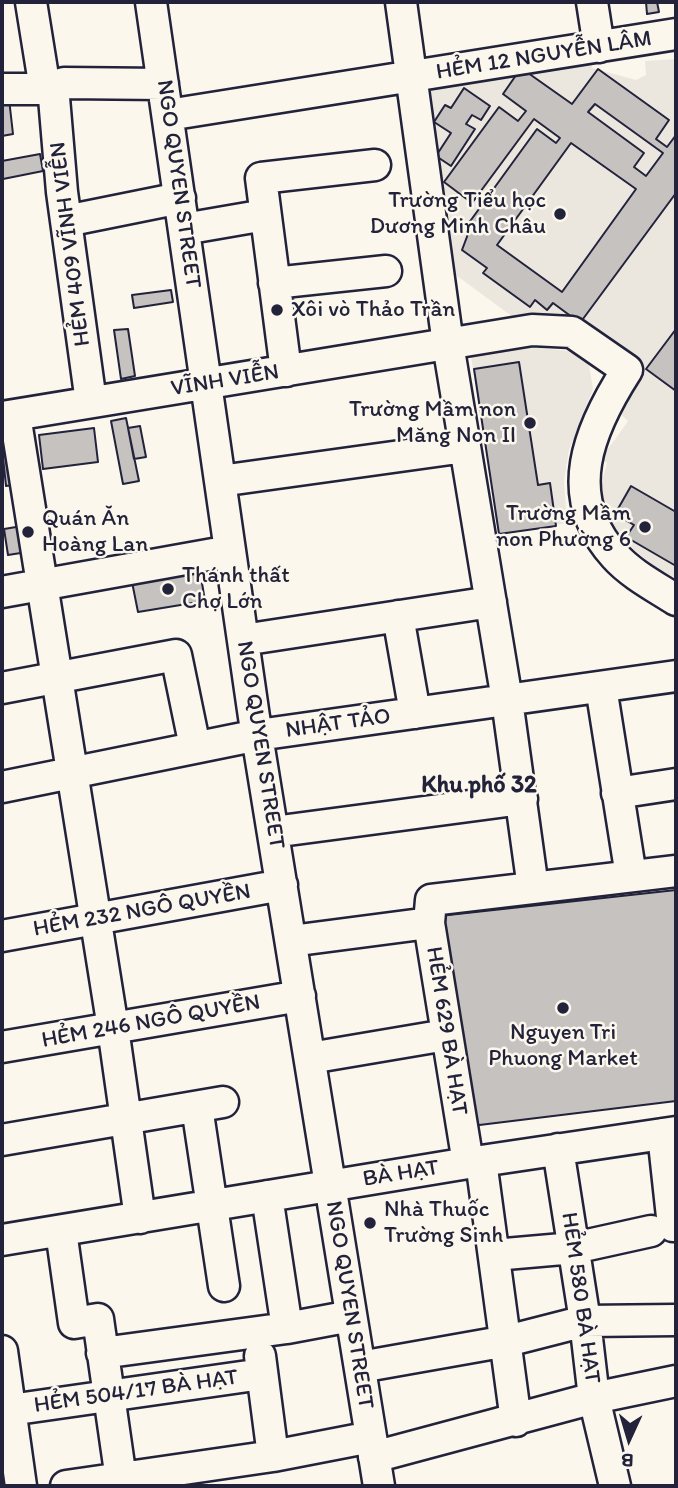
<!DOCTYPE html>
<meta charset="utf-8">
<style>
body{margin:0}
#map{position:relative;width:678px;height:1488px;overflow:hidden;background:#fbf7ec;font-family:Itim,sans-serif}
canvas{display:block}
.frame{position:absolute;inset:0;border:4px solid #22223b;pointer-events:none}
.north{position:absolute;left:594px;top:1404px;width:70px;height:70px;-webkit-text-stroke:5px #fbf7ec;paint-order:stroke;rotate:184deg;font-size:19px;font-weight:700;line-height:28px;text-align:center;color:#22223b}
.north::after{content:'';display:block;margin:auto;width:24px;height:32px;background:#22223b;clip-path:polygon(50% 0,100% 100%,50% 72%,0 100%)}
</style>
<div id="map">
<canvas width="678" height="1488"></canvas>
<div class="frame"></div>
<div class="north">B</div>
</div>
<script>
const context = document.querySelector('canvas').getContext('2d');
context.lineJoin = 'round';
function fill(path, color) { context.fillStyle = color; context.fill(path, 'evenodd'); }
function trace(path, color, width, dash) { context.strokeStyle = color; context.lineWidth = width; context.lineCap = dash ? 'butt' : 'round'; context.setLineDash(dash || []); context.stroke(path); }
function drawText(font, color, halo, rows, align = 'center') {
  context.font = font + ' Itim,sans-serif'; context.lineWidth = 5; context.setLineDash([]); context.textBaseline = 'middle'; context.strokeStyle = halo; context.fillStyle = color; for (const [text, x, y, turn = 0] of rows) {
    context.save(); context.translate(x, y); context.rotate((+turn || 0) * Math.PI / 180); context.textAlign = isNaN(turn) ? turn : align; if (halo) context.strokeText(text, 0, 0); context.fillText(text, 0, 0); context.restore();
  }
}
const built = new Path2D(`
 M 589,52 L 592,68 L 636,80 L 646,75 L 645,61 L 676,59 L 676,578 L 659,570 L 621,539 L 605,515 L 600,490 L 607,463 L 601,459 L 628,421 L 619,413 L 646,368 L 602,332 L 580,323 L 513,317 L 453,273 L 426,78 Z
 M 504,344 L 587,353 L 593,389 L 569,450 L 564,481 L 567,523 L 499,534 L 470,350 Z`);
const building = new Path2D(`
 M 646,2 L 657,2 L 659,12 L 647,14 Z
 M 521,68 L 572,104 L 598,69 L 669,120 L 656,139 L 667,147 L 676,135 L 676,193 L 580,323 L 553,303 L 547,310 L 535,300 L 530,307 L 483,273 L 487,268 L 462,250 L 468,234 L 463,231 L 537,129 L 556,143 L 560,138 L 534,119 L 472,203 L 444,182 L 499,107 L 518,121 L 526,111 L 503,94 ZM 595,104 L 663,153 L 646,176 L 634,167 L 644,153 L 588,112 ZM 571,143 L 636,189 L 562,292 L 497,245 Z
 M 464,88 L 490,106 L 481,120 L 472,115 L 466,124 L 475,129 L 451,166 L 436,156 L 451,133 L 434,122 L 445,105 L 451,108 Z
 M 8,90 L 13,134 L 2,136 L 2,91 Z
 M 40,154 L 43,171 L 3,179 L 2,161 Z
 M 171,290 L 173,302 L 134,308 L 132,295 Z
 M 128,329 L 135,376 L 121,379 L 114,330 Z
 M 676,329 L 676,391 L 646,369 Z
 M 519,362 L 538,485 L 550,483 L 556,526 L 499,534 L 474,369 Z
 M 126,418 L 139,481 L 123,484 L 111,421 Z
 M 140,426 L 146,457 L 134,459 L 128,428 Z
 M 94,428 L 98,462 L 43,469 L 39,435 Z
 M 14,446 L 20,484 L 6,486 L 2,448 Z
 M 631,486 L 676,512 L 676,566 L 626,537 L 634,525 L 615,514 Z
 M 22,526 L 27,552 L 8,555 L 4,529 Z
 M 199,565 L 205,601 L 138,612 L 131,577 Z
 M 676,890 L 676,1101 L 463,1127 L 439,916 Z`);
const minor = new Path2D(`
 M 31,2 L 45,89
 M 151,2 L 254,717 L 379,1486
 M 401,2 L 448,344 L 507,700 L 533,888
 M 592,2 L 599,47
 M 53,86 L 62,192 L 91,402
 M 2,89 L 45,89 L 64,83 L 163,84
 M 168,115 L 676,34
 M 66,221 L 180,198
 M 184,229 L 265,215
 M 274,283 L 386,271
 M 286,371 L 261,178 L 375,165
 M 15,415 L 113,1028 L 140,1218
 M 2,417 L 532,330 L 572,332 L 627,370 C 589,429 560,496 615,556 C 631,574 656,587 676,600
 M 220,481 L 465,447
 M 2,592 L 230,551
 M 398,616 L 415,713
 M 243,640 L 491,602
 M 601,687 L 631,876
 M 2,688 L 176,655 L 195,747
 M 2,787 L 258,735 L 676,676
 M 617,793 L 676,784
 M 273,832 L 522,799
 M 2,936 L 282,885
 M 291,941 L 429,923
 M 2,1047 L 300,996
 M 310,1058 L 446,1035
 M 197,1107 L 224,1286
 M 663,1134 L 673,1226 L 676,1226
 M 2,1140 L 223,1102
 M 558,1149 L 585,1321 L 594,1398 L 615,1486
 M 481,1161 L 516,1421
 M 468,1163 L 429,923 L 431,900 L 676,871
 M 267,1196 L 287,1328
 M 61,1231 L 74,1323 L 98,1319 L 122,1486
 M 2,1240 L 468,1163 L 676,1132
 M 494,1255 L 574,1248 L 651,1231
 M 2,1351 L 21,1486
 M 102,1353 L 287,1328 L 351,1316
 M 260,1356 L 273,1456
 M 360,1367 L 507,1341 L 585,1321 L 676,1320
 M 10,1410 L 262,1374
 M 374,1457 L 594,1398 L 676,1381
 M 66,1486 L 273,1456 L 371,1437`);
const markers = [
 [560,214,7,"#22223b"],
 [277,310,7,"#22223b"],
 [530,423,7,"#22223b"],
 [645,527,7,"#22223b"],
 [28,532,7,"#22223b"],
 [168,589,7,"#22223b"],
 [563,1008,7,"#22223b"],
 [370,1223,7,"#22223b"]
];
const streetNames = [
 ["HẺM 12 NGUYỄN LÂM",544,56,-9],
 ["NGO QUYEN STREET",178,184,82],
 ["HẺM 409 VĨNH VIỄN",71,244,-97],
 ["VĨNH VIỄN",225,381,-9],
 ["NHẬT TẢO",338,724,-8],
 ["NGO QUYEN STREET",260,745,81],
 ["HẺM 232 NGÔ QUYỀN",142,911,-10],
 ["HẺM 246 NGÔ QUYỀN",151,1022,-10],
 ["HẺM 629 BÀ HẠT",446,1031,81],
 ["BÀ HẠT",401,1174,-9],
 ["HẺM 580 BÀ HẠT",580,1298,82],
 ["NGO QUYEN STREET",349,1305,81],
 ["HẺM 504/17 BÀ HẠT",136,1392,-8]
];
const poiNames = [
 ["Trường Tiểu học",546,201,"right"],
 ["Dương Minh Châu",546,227,"right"],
 ["Xôi vò Thảo Trần",291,310],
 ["Trường Mầm non",516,410,"right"],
 ["Măng Non II",516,436,"right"],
 ["Trường Mầm",631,514,"right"],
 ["non Phường 6",631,540,"right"],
 ["Quán Ăn",42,519],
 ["Hoàng Lan",42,545],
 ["Thánh thất",182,576],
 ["Chợ Lớn",182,602],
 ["Nguyen Tri",563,1033,"center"],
 ["Phuong Market",563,1059,"center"],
 ["Nhà Thuốc",384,1210],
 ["Trường Sinh",384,1236]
];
const neighbourhoodNames = [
 ["Khu phố 32",479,786]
];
fill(built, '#ebe7df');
fill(building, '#c6c2c0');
trace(building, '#22223b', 2);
trace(minor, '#22223b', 35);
trace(minor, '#fbf7ec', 30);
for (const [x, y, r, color] of markers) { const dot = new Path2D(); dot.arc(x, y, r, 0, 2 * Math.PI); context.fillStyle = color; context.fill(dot); trace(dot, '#fbf7ec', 2.5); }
drawText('23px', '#22223b', '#fbf7ec', streetNames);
drawText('23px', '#22223b', '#fbf7ec', poiNames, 'left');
drawText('bold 24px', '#22223b', '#fbf7ec', neighbourhoodNames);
</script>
